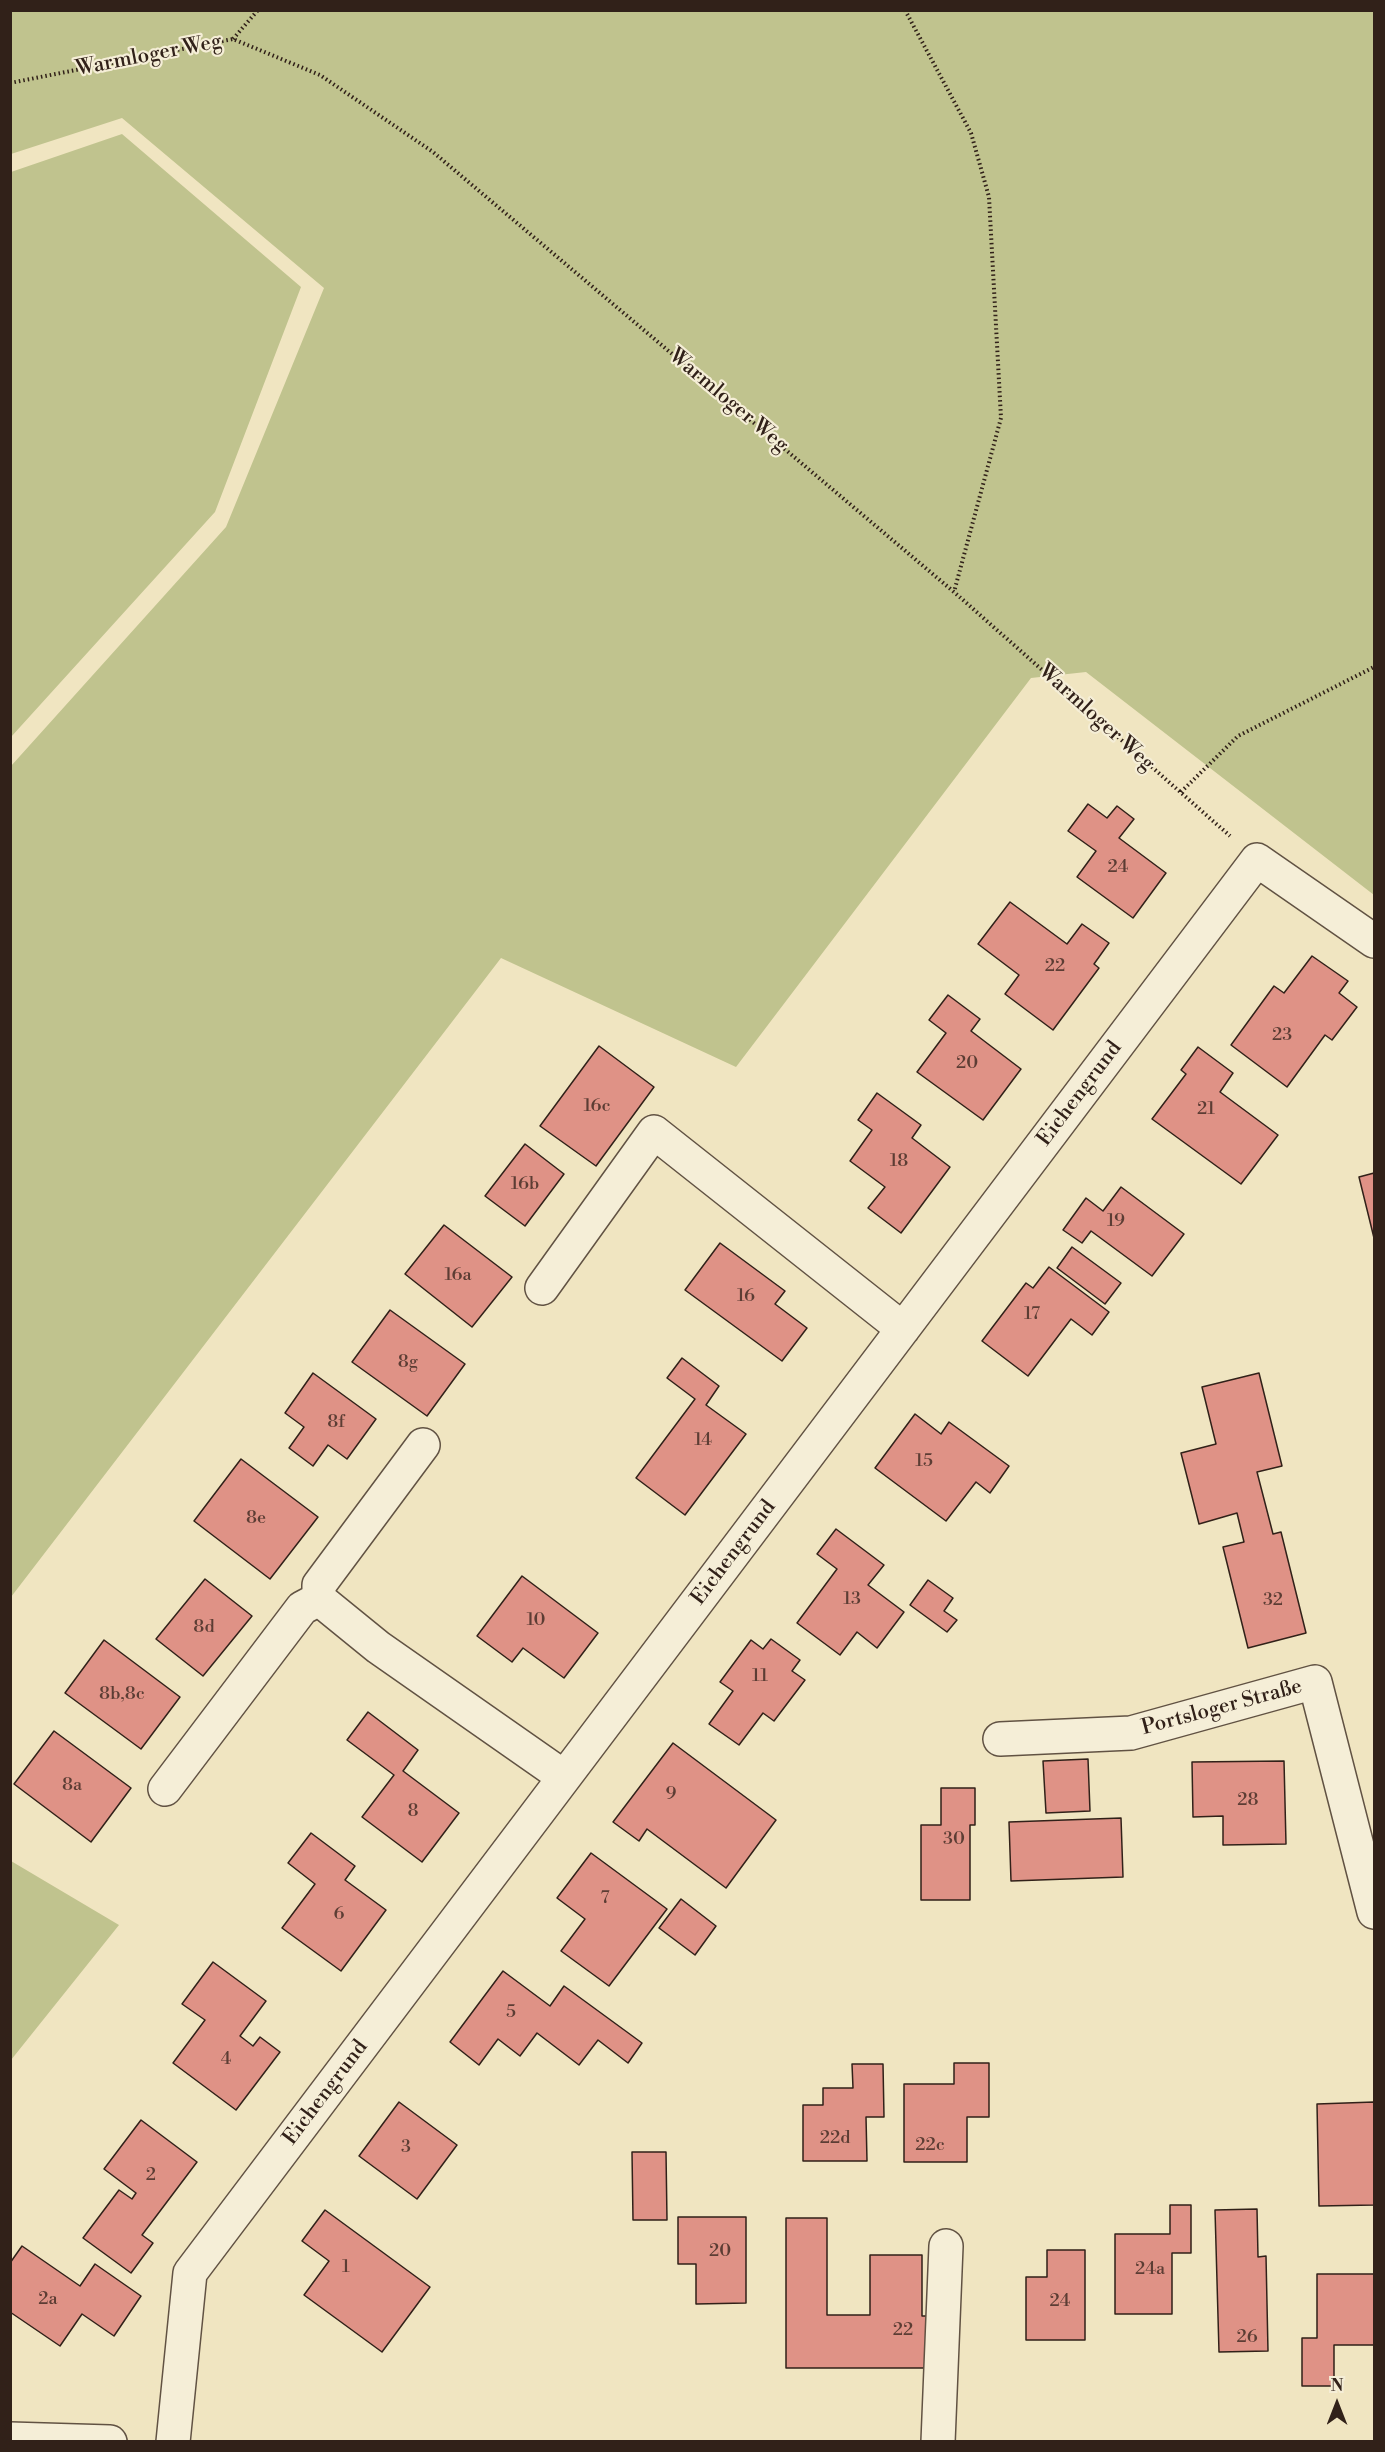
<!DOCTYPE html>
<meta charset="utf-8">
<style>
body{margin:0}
#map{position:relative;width:1385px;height:2452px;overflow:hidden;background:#f0e5c1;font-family:"Libre Bodoni",serif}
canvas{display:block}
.frame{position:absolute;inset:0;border:12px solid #312119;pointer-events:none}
.north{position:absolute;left:1307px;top:2374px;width:60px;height:60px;-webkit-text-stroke:4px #f5eed7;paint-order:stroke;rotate:0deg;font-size:16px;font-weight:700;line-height:24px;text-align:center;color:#312119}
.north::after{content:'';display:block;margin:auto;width:21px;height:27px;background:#312119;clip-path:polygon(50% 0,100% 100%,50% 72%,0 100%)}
</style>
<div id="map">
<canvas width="1385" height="2452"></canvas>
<div class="frame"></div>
<div class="north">N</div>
</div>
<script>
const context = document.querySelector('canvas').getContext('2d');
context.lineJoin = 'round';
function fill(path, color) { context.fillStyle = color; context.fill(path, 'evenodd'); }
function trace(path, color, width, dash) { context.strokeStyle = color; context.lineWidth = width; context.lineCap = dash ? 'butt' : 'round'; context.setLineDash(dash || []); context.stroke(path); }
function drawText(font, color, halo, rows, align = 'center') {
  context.font = font + ' "Libre Bodoni",serif'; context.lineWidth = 4.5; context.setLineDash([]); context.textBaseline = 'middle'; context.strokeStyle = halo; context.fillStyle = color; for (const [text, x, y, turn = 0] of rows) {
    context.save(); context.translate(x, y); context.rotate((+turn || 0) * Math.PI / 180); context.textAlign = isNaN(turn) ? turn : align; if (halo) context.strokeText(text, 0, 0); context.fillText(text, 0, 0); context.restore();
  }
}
const green = new Path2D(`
 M 11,10 L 1374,11 L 1374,895 L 1086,672 L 1031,678 L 736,1067 L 501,958 L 11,1597 L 11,766 L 226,527 L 324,288 L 122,118 L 11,154 Z
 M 122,134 L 301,287 L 215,512 L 11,737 L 11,172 Z
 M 11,1861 L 119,1925 L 11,2060 Z`);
const building = new Path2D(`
 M 1088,804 L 1107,818 L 1117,806 L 1134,819 L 1119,838 L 1166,873 L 1133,918 L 1077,877 L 1096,851 L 1068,831 Z
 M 1010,902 L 1067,944 L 1082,924 L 1109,943 L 1094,964 L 1099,968 L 1053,1030 L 1005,994 L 1019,975 L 978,944 Z
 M 1312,956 L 1348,981 L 1339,993 L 1357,1007 L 1332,1040 L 1325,1035 L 1287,1087 L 1231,1045 L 1274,986 L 1284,993 Z
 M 948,995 L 980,1019 L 971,1031 L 1021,1069 L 983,1120 L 917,1072 L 946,1033 L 929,1020 Z
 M 599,1046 L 654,1087 L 596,1166 L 540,1126 Z
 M 1198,1047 L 1233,1073 L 1220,1092 L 1278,1135 L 1241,1184 L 1152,1119 L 1186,1074 L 1181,1070 Z
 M 877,1093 L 921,1125 L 912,1138 L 950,1167 L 901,1233 L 868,1208 L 885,1187 L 850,1161 L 872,1130 L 858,1120 Z
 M 525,1144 L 564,1174 L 525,1226 L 485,1196 Z
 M 1374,1173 L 1374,1238 L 1359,1177 Z
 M 1121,1187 L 1184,1234 L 1152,1276 L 1091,1231 L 1082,1243 L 1063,1230 L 1086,1198 L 1103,1211 Z
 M 444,1225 L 512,1277 L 472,1327 L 405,1274 Z
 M 720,1243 L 785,1291 L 775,1304 L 807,1328 L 782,1361 L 685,1290 Z
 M 1072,1247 L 1121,1283 L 1105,1304 L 1057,1268 Z
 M 1049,1267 L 1109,1312 L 1092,1335 L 1071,1319 L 1028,1376 L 982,1341 L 1026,1283 L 1033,1288 Z
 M 390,1310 L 465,1364 L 427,1416 L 352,1362 Z
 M 682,1358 L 719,1386 L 706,1405 L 746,1434 L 685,1515 L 636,1478 L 695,1399 L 667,1378 Z
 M 313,1373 L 376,1419 L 347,1459 L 328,1445 L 313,1466 L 289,1448 L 304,1427 L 285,1413 Z
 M 1259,1373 L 1282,1466 L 1257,1472 L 1273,1534 L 1281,1532 L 1306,1633 L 1248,1648 L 1223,1547 L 1244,1542 L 1237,1513 L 1199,1524 L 1181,1453 L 1216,1444 L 1202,1387 Z
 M 915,1414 L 941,1434 L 949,1422 L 1009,1466 L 990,1493 L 976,1482 L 946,1521 L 875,1468 Z
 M 241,1459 L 318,1517 L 270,1579 L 194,1521 Z
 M 836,1529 L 884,1565 L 868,1585 L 904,1612 L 877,1648 L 857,1632 L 840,1655 L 797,1623 L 837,1569 L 817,1554 Z
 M 522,1576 L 598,1633 L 564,1678 L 523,1648 L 512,1662 L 477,1636 Z
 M 205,1579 L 252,1616 L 203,1676 L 156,1639 Z
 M 928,1580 L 953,1598 L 944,1611 L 957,1620 L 947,1632 L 910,1605 Z
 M 771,1639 L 800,1660 L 792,1671 L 805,1680 L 774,1721 L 763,1713 L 739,1745 L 709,1724 L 733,1691 L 720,1682 L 751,1640 L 763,1649 Z
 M 104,1640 L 180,1697 L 141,1749 L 65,1693 Z
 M 368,1712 L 418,1750 L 403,1771 L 459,1813 L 422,1862 L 362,1817 L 394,1775 L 347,1740 Z
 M 54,1731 L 131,1788 L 91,1842 L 14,1784 Z
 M 673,1743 L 776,1820 L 726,1888 L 647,1829 L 639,1841 L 613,1822 Z
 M 1088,1759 L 1090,1811 L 1046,1813 L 1043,1761 Z
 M 1284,1761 L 1286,1844 L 1223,1845 L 1223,1816 L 1193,1817 L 1192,1762 Z
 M 941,1788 L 975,1788 L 975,1825 L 970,1825 L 970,1900 L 921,1900 L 921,1825 L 941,1825 Z
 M 1121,1818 L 1123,1877 L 1011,1881 L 1009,1822 Z
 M 311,1833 L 355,1866 L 345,1880 L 386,1910 L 341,1971 L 282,1928 L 315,1884 L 288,1863 Z
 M 591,1853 L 667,1909 L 609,1986 L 561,1951 L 585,1919 L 557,1898 Z
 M 681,1899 L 716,1926 L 695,1955 L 659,1928 Z
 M 213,1962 L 266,2001 L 240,2036 L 253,2046 L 260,2037 L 280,2052 L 236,2110 L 173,2063 L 205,2020 L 182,2004 Z
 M 503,1971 L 550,2006 L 564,1986 L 642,2043 L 628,2063 L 598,2040 L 579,2065 L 537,2033 L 520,2056 L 498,2039 L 479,2065 L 450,2042 Z
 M 954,2063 L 989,2063 L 989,2117 L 967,2117 L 967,2162 L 904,2162 L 904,2084 L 954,2084 Z
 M 852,2064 L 883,2064 L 884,2117 L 866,2117 L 867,2161 L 803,2161 L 803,2105 L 823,2105 L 823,2088 L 853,2088 Z
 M 399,2102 L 457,2145 L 417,2199 L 359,2156 Z
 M 1374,2102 L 1374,2205 L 1319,2206 L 1317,2104 Z
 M 141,2120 L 197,2162 L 142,2235 L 153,2243 L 131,2273 L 83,2238 L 119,2190 L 132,2199 L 136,2193 L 104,2169 Z
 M 632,2152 L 666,2152 L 667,2220 L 633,2220 Z
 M 1170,2205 L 1191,2205 L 1191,2253 L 1172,2253 L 1172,2314 L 1115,2314 L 1115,2234 L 1170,2234 Z
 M 1257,2209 L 1258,2257 L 1266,2256 L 1268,2351 L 1219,2352 L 1215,2210 Z
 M 325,2210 L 430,2287 L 382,2352 L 304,2295 L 329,2261 L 302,2241 Z
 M 678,2217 L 746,2217 L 746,2303 L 696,2304 L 696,2264 L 678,2264 Z
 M 786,2218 L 827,2218 L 827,2315 L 870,2315 L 870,2255 L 922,2255 L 922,2316 L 929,2316 L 929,2368 L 786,2368 Z
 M 22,2246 L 80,2286 L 95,2264 L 141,2296 L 114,2336 L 82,2314 L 60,2346 L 10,2312 L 10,2263 Z
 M 1047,2250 L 1085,2250 L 1085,2340 L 1026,2340 L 1026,2277 L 1047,2277 Z
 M 1317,2274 L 1374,2274 L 1374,2345 L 1334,2345 L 1334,2386 L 1302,2386 L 1302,2338 L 1317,2338 Z`);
const path = new Path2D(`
 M 905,10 L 971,133 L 989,197 L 1001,418 L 954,592
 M 233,39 L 258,10
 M 10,83 L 233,39 L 320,75 L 433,152 L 954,592 L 1230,836
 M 1181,792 L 1238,736 L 1374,667`);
const minor = new Path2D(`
 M 542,1288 L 654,1132 L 903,1329
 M 319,1599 L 319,1585 L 423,1445
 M 1000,1739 L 1131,1733 L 1315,1682 L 1374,1912
 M 165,1789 L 302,1608 L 319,1599 L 378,1647 L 564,1777
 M 10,2439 L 110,2442
 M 173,2442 L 190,2273 L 1257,860 L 1374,941
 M 938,2442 L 946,2246`);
const numberNames = [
 ["24",1118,868],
 ["22",1055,967],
 ["23",1282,1036],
 ["20",967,1064],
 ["16c",597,1107],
 ["21",1206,1110],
 ["18",899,1162],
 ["16b",525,1185],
 ["19",1116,1222],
 ["16a",458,1276],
 ["16",746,1297],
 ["17",1032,1315],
 ["8g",408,1363],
 ["8f",336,1423],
 ["14",703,1441],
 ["15",924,1462],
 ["8e",256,1519],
 ["13",852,1600],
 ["32",1273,1601],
 ["10",536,1621],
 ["8d",204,1628],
 ["11",760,1677],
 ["8b,8c",122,1695],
 ["8a",72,1786],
 ["9",671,1795],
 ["28",1248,1801],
 ["8",413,1812],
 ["30",954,1840],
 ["7",605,1899],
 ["6",339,1915],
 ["5",511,2013],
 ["4",226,2060],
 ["22d",835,2139],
 ["22c",930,2146],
 ["3",406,2148],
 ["2",151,2176],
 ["20",720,2252],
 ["1",346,2268],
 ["24a",1150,2270],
 ["2a",48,2300],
 ["24",1060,2302],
 ["22",903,2331],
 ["26",1247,2338]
];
const streetNames = [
 ["Warmloger Weg",149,56,-11],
 ["Warmloger Weg",728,401,40],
 ["Warmloger Weg",1096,718,42],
 ["Eichengrund",1080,1094,-53],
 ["Eichengrund",734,1553,-53],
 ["Portsloger Straße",1222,1708,-15],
 ["Eichengrund",326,2093,-53]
];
fill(green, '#c0c38e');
fill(building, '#df9286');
trace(building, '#312119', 1.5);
trace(minor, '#615243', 36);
trace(path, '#312119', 4, [1.5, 3]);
trace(minor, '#f5eed7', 33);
drawText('18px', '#5c3d34', null, numberNames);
drawText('21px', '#312119', '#f5eed7', streetNames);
</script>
